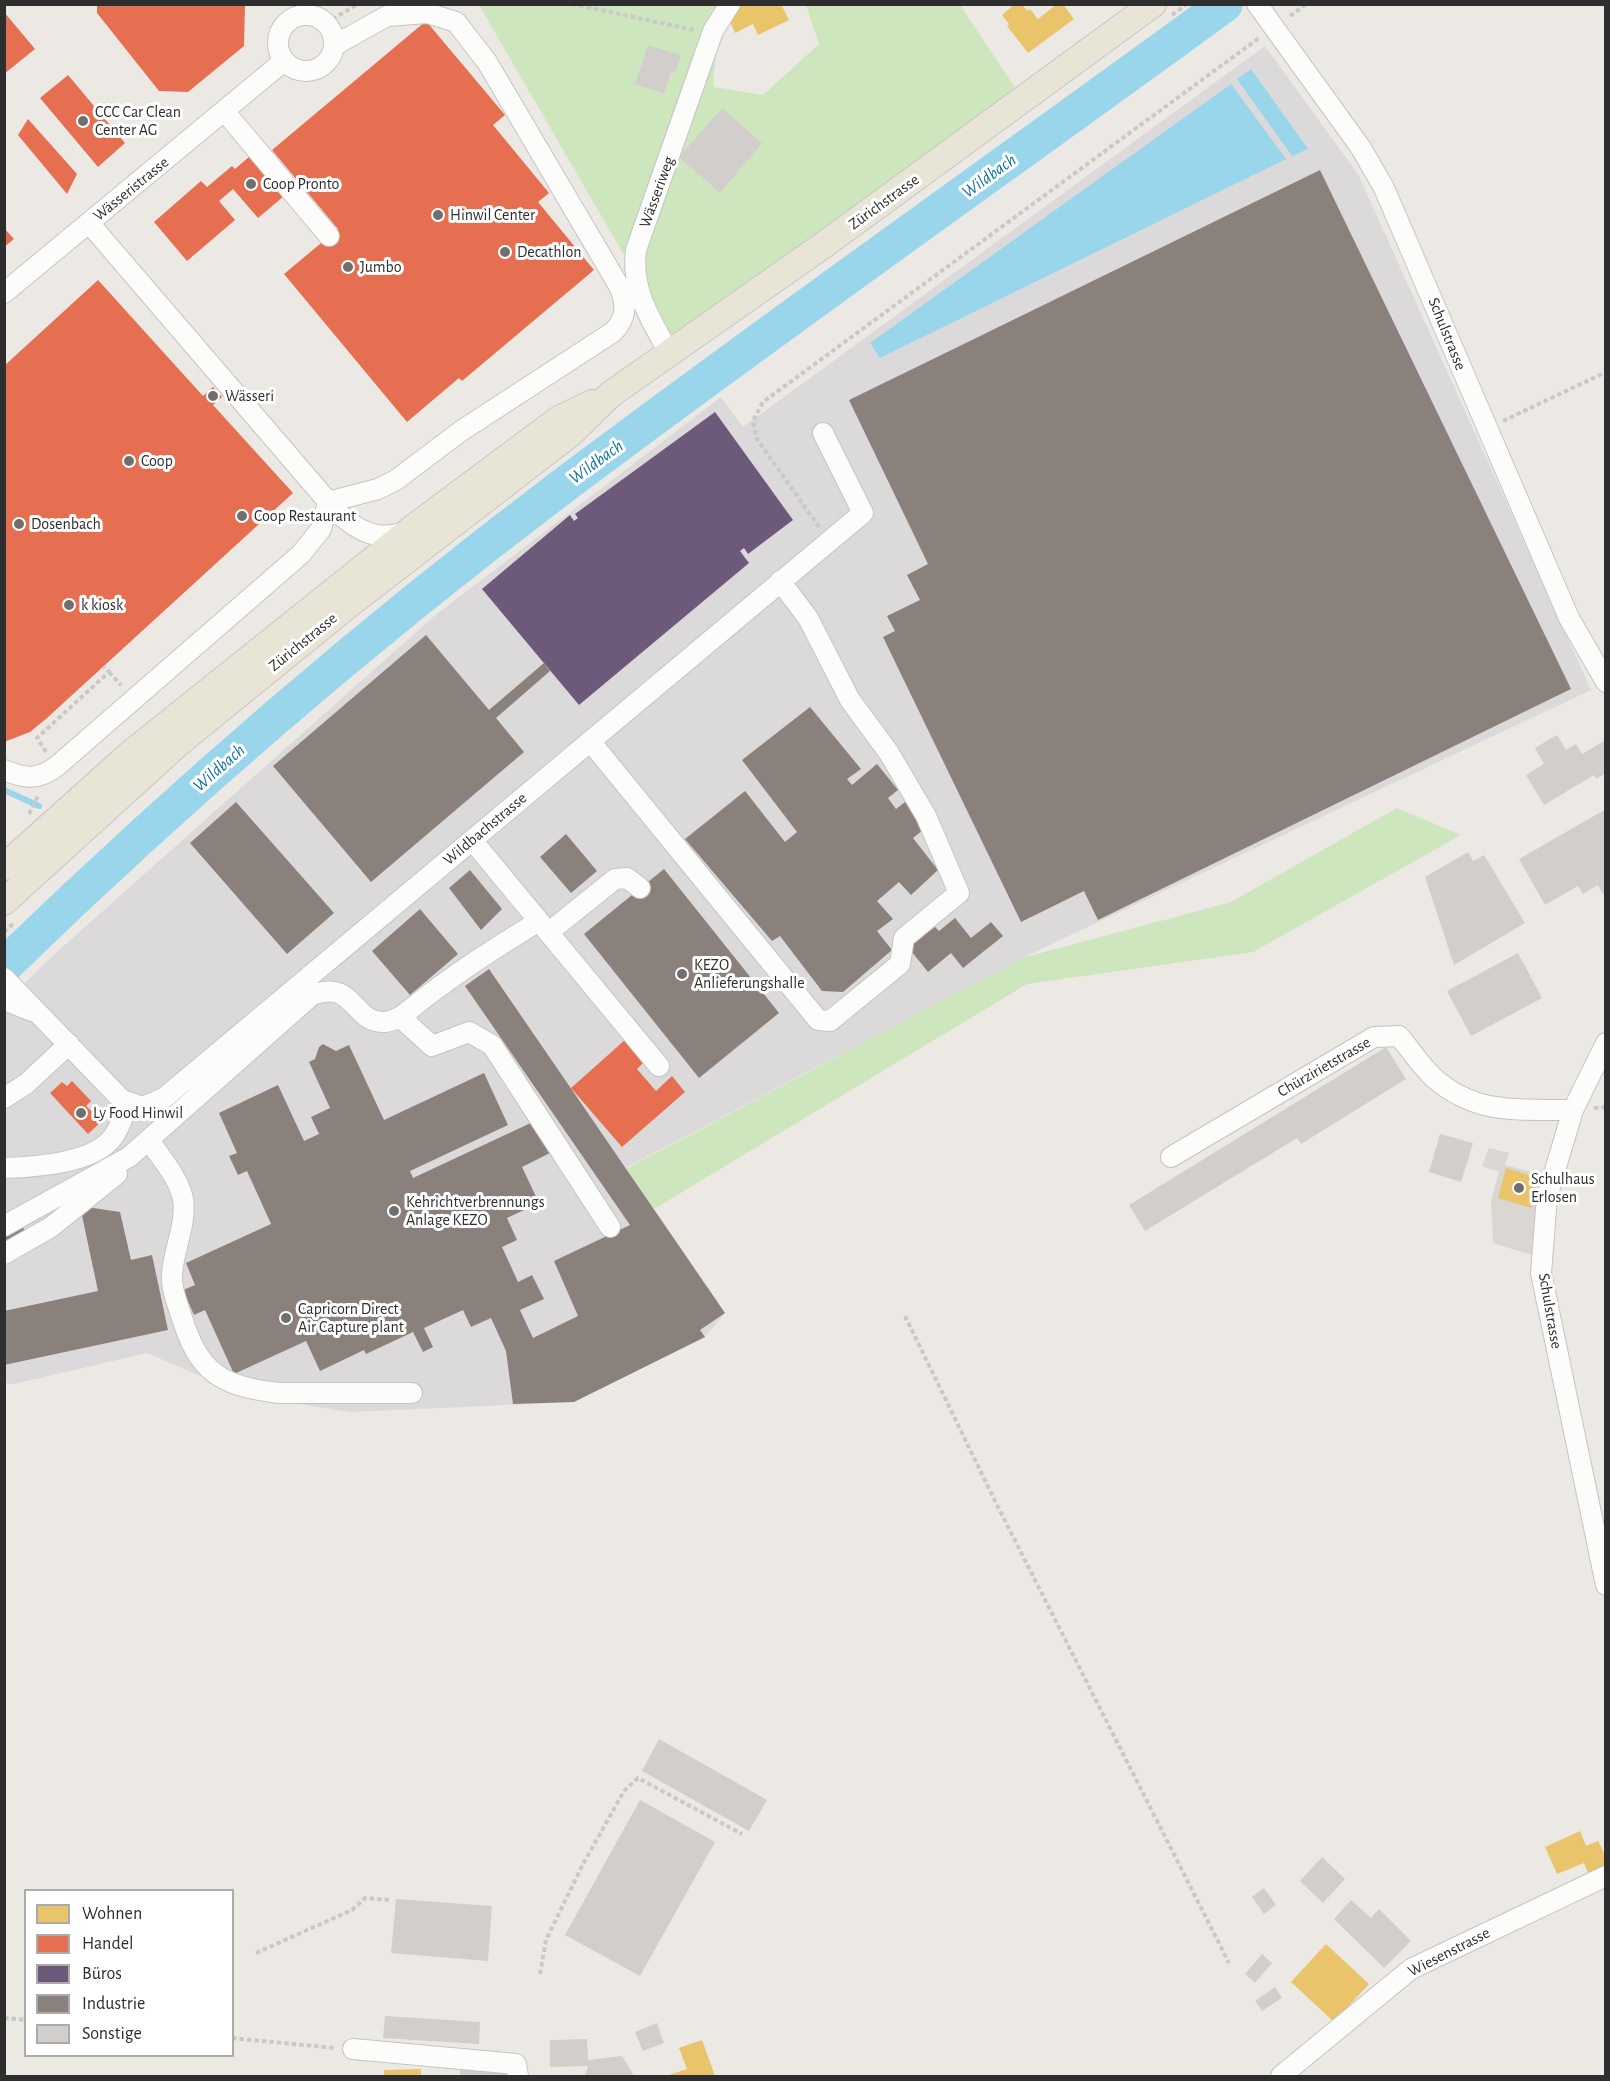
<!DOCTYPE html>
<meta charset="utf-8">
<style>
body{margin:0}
#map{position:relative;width:1610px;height:2081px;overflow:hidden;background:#ece8e4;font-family:"Alegreya Sans",sans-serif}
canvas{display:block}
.frame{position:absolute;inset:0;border:6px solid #2e2e2e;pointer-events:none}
.legend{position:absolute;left:24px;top:1889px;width:210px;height:168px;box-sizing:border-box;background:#fff;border:2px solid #ababab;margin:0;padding:8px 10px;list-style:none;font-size:18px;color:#2e2e2e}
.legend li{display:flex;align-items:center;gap:12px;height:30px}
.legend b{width:30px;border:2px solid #ababab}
</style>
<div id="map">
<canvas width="1610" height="2081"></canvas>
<div class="frame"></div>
<ul class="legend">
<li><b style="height:16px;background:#e9c46a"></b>Wohnen</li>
<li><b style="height:16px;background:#e76f51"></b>Handel</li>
<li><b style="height:16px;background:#6d597a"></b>Büros</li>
<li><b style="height:16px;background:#8a817c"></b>Industrie</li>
<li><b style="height:16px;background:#d1cecb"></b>Sonstige</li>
</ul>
</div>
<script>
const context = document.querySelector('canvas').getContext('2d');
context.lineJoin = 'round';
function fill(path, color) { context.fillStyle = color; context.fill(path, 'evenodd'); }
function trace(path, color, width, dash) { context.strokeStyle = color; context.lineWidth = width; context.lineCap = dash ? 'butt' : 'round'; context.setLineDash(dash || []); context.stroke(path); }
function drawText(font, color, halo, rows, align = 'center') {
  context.font = font + ' "Alegreya Sans",sans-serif'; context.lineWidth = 6; context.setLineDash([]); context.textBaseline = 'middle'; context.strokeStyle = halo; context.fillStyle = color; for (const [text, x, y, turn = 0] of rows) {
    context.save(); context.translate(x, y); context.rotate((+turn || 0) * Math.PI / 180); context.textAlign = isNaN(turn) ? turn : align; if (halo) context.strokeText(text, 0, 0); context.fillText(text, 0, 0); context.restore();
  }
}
const industrial = new Path2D(`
 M 1265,46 L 1358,174 L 1591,690 L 1022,958 L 626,1168 L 725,1313 L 705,1337 L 574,1402 L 351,1412 L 247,1396 L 147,1353 L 14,1384 L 5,1383 L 4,1003 L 59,950 L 433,617 L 721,397 L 743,427 Z`);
const green = new Path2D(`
 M 479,5 L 720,5 L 713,87 L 763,95 L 819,44 L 806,5 L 960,5 L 1024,101 L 668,351 L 628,262 Z
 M 1397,808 L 1461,835 L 1253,952 L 1027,984 L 654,1209 L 626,1169 L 1022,958 L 1231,902 Z`);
const plaza = new Path2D(`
 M 1489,1148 L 1509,1153 L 1505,1165 L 1547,1176 L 1535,1256 L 1493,1243 L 1491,1201 L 1499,1172 L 1482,1166 Z`);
const water = new Path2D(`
 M 1251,69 L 1308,149 L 1292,156 L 1237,79 Z
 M 1231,84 L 1286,159 L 880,358 L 870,343 Z`);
const homes = new Path2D(`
 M 742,4 L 781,4 L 789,20 L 758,35 L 753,24 L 735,33 L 726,12 Z
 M 1015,4 L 1022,4 L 1027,11 L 1030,9 L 1038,19 L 1057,4 L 1063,4 L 1074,19 L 1028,53 L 1007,26 L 1009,24 L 1002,15 Z
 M 1506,1168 L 1539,1178 L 1531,1208 L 1498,1198 Z
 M 1580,1831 L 1586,1846 L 1598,1841 L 1606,1857 L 1606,1867 L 1589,1875 L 1584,1863 L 1557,1874 L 1545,1847 Z
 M 1326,1944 L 1369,1984 L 1334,2022 L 1291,1982 Z
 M 702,2040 L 715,2076 L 666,2076 L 687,2069 L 679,2048 Z
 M 421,2069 L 421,2076 L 384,2076 L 384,2070 Z`);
const shops = new Path2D(`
 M 97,4 L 245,4 L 244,46 L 188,92 L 159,91 L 97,13 Z
 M 4,12 L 35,49 L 4,74 Z
 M 426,21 L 505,115 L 493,125 L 549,193 L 538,202 L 594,270 L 462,381 L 459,378 L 407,422 L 284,274 L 338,229 L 272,150 Z
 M 68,75 L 125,143 L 98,167 L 40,98 Z
 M 28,119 L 77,174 L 67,194 L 18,135 Z
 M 250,156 L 284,196 L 258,218 L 233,189 L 219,201 L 235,220 L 187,261 L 154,222 L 201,181 L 207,187 L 232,166 L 235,169 Z
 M 4,228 L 14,239 L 4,247 Z
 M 98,280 L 203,396 L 213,387 L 222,397 L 213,405 L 293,493 L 47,718 L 30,732 L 4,742 L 4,366 Z
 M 626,1039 L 645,1061 L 637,1069 L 656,1091 L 672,1076 L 685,1092 L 622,1147 L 571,1088 Z
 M 72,1081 L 91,1101 L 86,1106 L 102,1121 L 88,1134 L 50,1093 L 62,1082 L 67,1086 Z`);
const offices = new Path2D(`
 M 715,412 L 793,520 L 748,554 L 744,548 L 740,551 L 749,563 L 579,705 L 482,589 L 570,515 L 574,521 L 578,518 L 575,514 Z`);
const industry = new Path2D(`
 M 1320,170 L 1571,689 L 1098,920 L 1084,891 L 1021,922 L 883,637 L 895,631 L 887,616 L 920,600 L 907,575 L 928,564 L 849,400 Z
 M 426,635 L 489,710 L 544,663 L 550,671 L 496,718 L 524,752 L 371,882 L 273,766 Z
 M 810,707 L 861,769 L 847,779 L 852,785 L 877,764 L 898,790 L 888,798 L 896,809 L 909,799 L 928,826 L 913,838 L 938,870 L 911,895 L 899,882 L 877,901 L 893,919 L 877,931 L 892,950 L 843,992 L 822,991 L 780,936 L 772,941 L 685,839 L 745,791 L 785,842 L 797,832 L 742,760 Z
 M 236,802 L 334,913 L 287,954 L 190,843 Z
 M 566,834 L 597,871 L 571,893 L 540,857 Z
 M 664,869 L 779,1013 L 699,1078 L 584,934 Z
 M 470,870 L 502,909 L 481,930 L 449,888 Z
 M 420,909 L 458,954 L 410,995 L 372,951 Z
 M 955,918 L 971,938 L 991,922 L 1003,936 L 963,968 L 951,953 L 928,972 L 907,946 L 933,925 L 939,931 Z
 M 489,969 L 725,1313 L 700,1330 L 705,1337 L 574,1402 L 513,1404 L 506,1351 L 491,1318 L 471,1327 L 463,1310 L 424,1328 L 433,1347 L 423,1352 L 413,1332 L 366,1354 L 364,1350 L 320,1371 L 306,1341 L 234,1374 L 205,1310 L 194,1315 L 183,1290 L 195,1285 L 186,1263 L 271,1224 L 247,1171 L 238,1175 L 229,1156 L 237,1153 L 219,1113 L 278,1085 L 304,1141 L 319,1134 L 311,1117 L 330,1108 L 309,1062 L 315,1059 L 319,1047 L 323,1044 L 336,1051 L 349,1045 L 384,1120 L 484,1073 L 508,1125 L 410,1171 L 413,1178 L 535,1121 L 550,1153 L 522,1167 L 539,1203 L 507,1218 L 517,1240 L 502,1247 L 518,1282 L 532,1275 L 544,1299 L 520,1310 L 533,1338 L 578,1316 L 554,1261 L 630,1225 L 465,986 Z
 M 80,1206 L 120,1212 L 131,1260 L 152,1255 L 168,1330 L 4,1365 L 4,1311 L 98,1291 Z
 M 21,1224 L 26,1233 L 4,1259 L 4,1227 Z`);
const stream = new Path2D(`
 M 4,790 L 39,806`);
const river = new Path2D(`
 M 4,966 C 178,797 362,638 555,492 C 775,326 1002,167 1225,4`);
const building = new Path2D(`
 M 648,45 L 681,55 L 675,73 L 671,72 L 664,93 L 635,84 Z
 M 722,108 L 762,143 L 720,193 L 679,157 Z
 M 1557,735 L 1566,750 L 1576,744 L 1582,754 L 1606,740 L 1606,773 L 1596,779 L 1594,775 L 1544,805 L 1526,775 L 1544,764 L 1535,748 Z
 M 1606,809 L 1606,892 L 1603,894 L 1598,885 L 1583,894 L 1578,886 L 1545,905 L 1519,859 Z
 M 1468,852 L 1473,861 L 1484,855 L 1525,923 L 1454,965 L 1425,877 Z
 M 1518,953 L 1542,998 L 1471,1036 L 1447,991 Z
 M 1386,1047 L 1406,1079 L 1301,1144 L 1297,1138 L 1145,1231 L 1129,1205 Z
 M 1440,1134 L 1473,1143 L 1461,1182 L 1429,1172 Z
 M 659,1739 L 767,1800 L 749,1831 L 642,1771 Z
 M 640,1800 L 715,1842 L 640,1976 L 565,1935 Z
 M 1322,1857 L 1345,1879 L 1323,1903 L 1300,1881 Z
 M 1264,1888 L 1276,1905 L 1264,1914 L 1252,1897 Z
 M 396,1899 L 492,1906 L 488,1961 L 391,1953 Z
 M 1351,1900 L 1371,1918 L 1379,1909 L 1411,1941 L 1384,1968 L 1334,1919 Z
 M 1262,1954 L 1272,1963 L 1255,1983 L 1245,1974 Z
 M 1275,1987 L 1282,1998 L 1262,2011 L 1255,2001 Z
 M 385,2016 L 480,2022 L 479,2044 L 383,2038 Z
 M 657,2023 L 664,2043 L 643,2051 L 635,2032 Z
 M 587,2039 L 588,2060 L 622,2056 L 634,2076 L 585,2076 L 588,2066 L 550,2067 L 550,2040 Z
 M 460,2069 L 510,2071 L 510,2076 L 460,2076 Z`);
const path = new Path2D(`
 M 572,4 L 694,30
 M 1172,15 L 1187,4
 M 1290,16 L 1306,4
 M 326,23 L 358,4
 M 1503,421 L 1606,372
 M 819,527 L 757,439 L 753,421 L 763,402 L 1259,38
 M 109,672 L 121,685
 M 46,752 L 37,738 L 109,672 L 104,667
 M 29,814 L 39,794
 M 4,932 L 15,922
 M 1594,1108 L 1606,1107
 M 905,1316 L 995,1501 L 1229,1963
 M 256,1953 L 352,1910 L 365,1898 L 390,1900
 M 540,1974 L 546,1940 L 582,1866 L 624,1791 L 638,1778 L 742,1834
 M 4,2018 L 26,2020
 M 232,2038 L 334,2048`);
const minor = new Path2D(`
 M 1257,4 L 1361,148 L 1384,188 L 1569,618 L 1606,682
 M278 43a28 28 0 1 1 56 0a28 28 0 1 1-56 0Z
 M 225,112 L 329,236
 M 89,223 L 337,512 C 359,532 378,542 407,531
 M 4,293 L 284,61
 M 668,351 C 650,318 631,290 636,250 L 713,31 L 730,4
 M 328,502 L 378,489 L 396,480 L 461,431 L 613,332 C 627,318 627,304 619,286 L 487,62 L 456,22 L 427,13 L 387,16 L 335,45
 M 590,741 L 818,1020 L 830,1021 L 900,964 L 904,938 L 959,893 L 926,816 L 889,753 L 850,700 L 808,618 L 780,581
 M 4,770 C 25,779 39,780 57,766 L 301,554 L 321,529 L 328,502
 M 472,840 L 659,1066
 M 549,932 L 615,879 L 627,878 L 640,888
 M 4,978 L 122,1100 L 143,1107 L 164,1098 L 863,513 L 823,433
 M 4,1000 L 32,1011
 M 400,1017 L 432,1046 L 469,1032 L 492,1045 L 610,1227
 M 1606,1043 L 1573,1110 L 1547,1197 L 1541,1273 L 1606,1585
 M 4,1098 L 26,1084 L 69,1044
 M 149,1140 C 160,1157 179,1178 183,1199 C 187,1223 173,1251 172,1275 C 171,1289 177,1302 181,1315 C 199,1373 220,1386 279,1393 L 412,1393
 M 1171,1157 L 1374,1037 L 1399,1036 C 1410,1049 1421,1066 1434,1078 C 1477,1116 1521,1109 1573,1110
 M 4,1168 C 35,1167 93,1164 113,1137 C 120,1128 124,1114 128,1103
 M 4,1226 L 129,1157 L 312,995 C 355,979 352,1022 383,1022 C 397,1022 408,1011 418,1003 C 457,972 497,947 539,921
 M 4,1254 L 51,1227 L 117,1174
 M 353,2049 L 516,2064 L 518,2076
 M 1281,2076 L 1411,1969 L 1606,1876`);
const major = new Path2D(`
 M 4,867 L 130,754 L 414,527 L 559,419 L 592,403
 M 4,902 L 180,742 L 351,603 L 570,434 L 611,394 L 825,244 L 1153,4`);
const markers = [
 [83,121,6,"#706f6e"],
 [251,184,6,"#706f6e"],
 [438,215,6,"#706f6e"],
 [505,252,6,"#706f6e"],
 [348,267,6,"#706f6e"],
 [213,396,6,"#706f6e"],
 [129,461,6,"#706f6e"],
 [242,516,6,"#706f6e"],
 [19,524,6,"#706f6e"],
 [69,605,6,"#706f6e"],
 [682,974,6,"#706f6e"],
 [81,1113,6,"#706f6e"],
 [1519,1188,6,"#706f6e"],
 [394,1211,6,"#706f6e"],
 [286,1318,6,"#706f6e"]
];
const poiNames = [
 ["CCC Car Clean",95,112],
 ["Center AG",95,130],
 ["Coop Pronto",263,184],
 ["Hinwil Center",450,215],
 ["Decathlon",517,252],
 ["Jumbo",360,267],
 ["Wässeri",225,396],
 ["Coop",141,461],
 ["Coop Restaurant",254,516],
 ["Dosenbach",31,524],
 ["k kiosk",81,605],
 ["KEZO",694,965],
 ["Anlieferungshalle",694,983],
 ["Ly Food Hinwil",93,1113],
 ["Schulhaus",1531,1179],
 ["Erlosen",1531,1197],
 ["Kehrichtverbrennungs",406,1202],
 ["Anlage KEZO",406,1220],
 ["Capricorn Direct",298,1309],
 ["Air Capture plant",298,1327]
];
const streetNames = [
 ["Wässeristrasse",131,189,-39],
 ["Wässeriweg",657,192,-70],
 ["Zürichstrasse",884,202,-36],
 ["Schulstrasse",1447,334,68],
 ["Zürichstrasse",303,642,-39],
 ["Wildbachstrasse",485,829,-40],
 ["Chürzirietstrasse",1324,1067,-30],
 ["Schulstrasse",1550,1311,80],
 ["Wiesenstrasse",1449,1952,-27]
];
const waterNames = [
 ["Wildbach",989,176,-36],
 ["Wildbach",596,462,-36],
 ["Wildbach",219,768,-41]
];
fill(industrial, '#dcd9db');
fill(green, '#cee6be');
fill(plaza, '#dad6d2');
fill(water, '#99d6ec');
fill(homes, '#e9c46a');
fill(shops, '#e76f51');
fill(offices, '#6d597a');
fill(industry, '#8a817c');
trace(stream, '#99d6ec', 6);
trace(river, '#99d6ec', 36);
fill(building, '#d1cecb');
trace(minor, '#c5c4c5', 22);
trace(major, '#c6c5c4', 28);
trace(path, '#c9c9c8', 4, [4.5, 3]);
trace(minor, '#fcfcfb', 20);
trace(major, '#e8e4d6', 26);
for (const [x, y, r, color] of markers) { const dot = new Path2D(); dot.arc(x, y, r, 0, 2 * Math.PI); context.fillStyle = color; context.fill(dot); trace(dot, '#fff', 2); }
drawText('16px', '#2e2e2e', '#fff', poiNames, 'left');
drawText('16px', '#2e2e2e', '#fff', streetNames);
drawText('italic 18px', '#0d6fa3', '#fff', waterNames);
</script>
